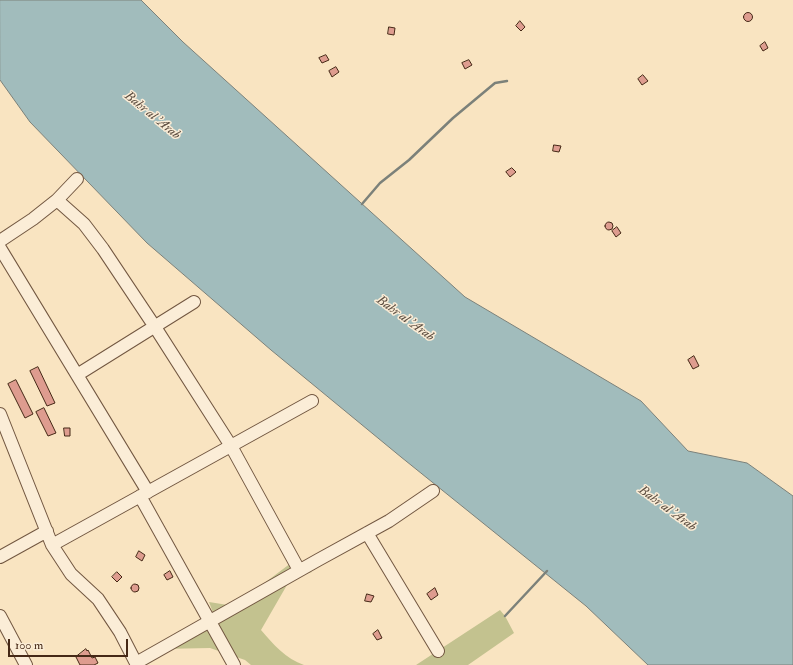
<!DOCTYPE html>
<style>
body{margin:0}
#map{position:relative;width:793px;height:665px;overflow:hidden;background:#f9e4c1;font-family:"IM FELL Double Pica",serif}
canvas{display:block}
.scale{position:absolute;left:8px;top:639px;width:120px;height:18px;box-sizing:border-box;border:2px solid #452816;border-top:0;padding-left:5px;font-size:12px;line-height:14px;white-space:nowrap;color:#452816;-webkit-text-stroke:3px #fbedd7;paint-order:stroke}
</style>
<div id="map">
<canvas width="793" height="665"></canvas>
<div class="scale">100 m</div>
</div>
<script>
const context = document.querySelector('canvas').getContext('2d');
context.lineJoin = 'round';
function fill(path, color) { context.fillStyle = color; context.fill(path, 'evenodd'); }
function trace(path, color, width, dash) { context.strokeStyle = color; context.lineWidth = width; context.lineCap = dash ? 'butt' : 'round'; context.setLineDash(dash || []); context.stroke(path); }
function drawText(font, color, halo, rows, align = 'center') {
  context.font = font + ' "IM FELL Double Pica",serif'; context.lineWidth = 3; context.setLineDash([]); context.textBaseline = 'middle'; context.strokeStyle = halo; context.fillStyle = color; for (const [text, x, y, turn = 0] of rows) {
    context.save(); context.translate(x, y); context.rotate((+turn || 0) * Math.PI / 180); context.textAlign = isNaN(turn) ? turn : align; if (halo) context.strokeText(text, 0, 0); context.fillText(text, 0, 0); context.restore();
  }
}
const green = new Path2D(`
 M 295,560 L 312,572 L 291,578 L 261,630 C 273,644 286,659 304,665 L 251,665 L 245,660 L 210,648 L 160,649 L 215,618 L 209,602 L 234,606 Z
 M 500,610 L 505,616 L 514,633 L 468,665 L 416,665 Z`);
const water = new Path2D(`
 M 0,0 L 141,0 L 183,42 L 465,297 L 641,401 L 688,451 L 747,463 L 793,496 L 793,665 L 648,665 L 586,606 L 401,457 L 271,350 L 147,243 L 30,122 L 0,80 Z`);
const stream = new Path2D(`
 M 362,204 L 380,183 L 409,160 L 453,118 L 495,83 L 507,81
 M 505,616 L 547,571`);
const building = new Path2D(`
 M743.5 17a4.5 4.5 0 1 1 9 0a4.5 4.5 0 1 1-9 0Z
 M 520,21 L 525,27 L 521,31 L 516,26 Z
 M 389,27 L 395,28 L 394,35 L 388,34 Z
 M 765,42 L 768,48 L 763,51 L 760,46 Z
 M 326,55 L 329,60 L 322,63 L 319,58 Z
 M 469,60 L 472,65 L 465,69 L 462,63 Z
 M 336,67 L 339,72 L 332,77 L 329,71 Z
 M 643,75 L 648,81 L 642,85 L 638,79 Z
 M 554,145 L 561,146 L 559,152 L 553,151 Z
 M 512,168 L 516,172 L 510,177 L 506,172 Z
 M605 226a4 4 0 1 1 8 0a4 4 0 1 1-8 0Z
 M 617,227 L 621,233 L 616,237 L 612,231 Z
 M 694,356 L 699,366 L 693,369 L 688,360 Z
 M 38,367 L 55,403 L 47,406 L 30,371 Z
 M 16,380 L 33,414 L 25,418 L 8,384 Z
 M 44,408 L 56,433 L 48,436 L 36,412 Z
 M 64,428 L 70,428 L 70,436 L 65,436 Z
 M 139,551 L 145,555 L 142,561 L 136,557 Z
 M 170,571 L 173,577 L 167,580 L 164,575 Z
 M 117,572 L 122,577 L 117,582 L 112,577 Z
 M131 588a4 4 0 1 1 8 0a4 4 0 1 1-8 0Z
 M 435,588 L 438,595 L 431,600 L 427,594 Z
 M 367,594 L 374,596 L 371,602 L 365,601 Z
 M 378,630 L 382,638 L 377,640 L 373,634 Z
 M 86,649 L 87,651 L 88,650 L 92,658 L 95,657 L 98,663 L 94,665 L 80,665 L 76,657 Z`);
const minor = new Path2D(`
 M 57,200 L 84,224 L 103,249 L 155,327 L 231,446 L 299,570
 M 0,241 L 33,219 L 57,200 L 77,179
 M 0,248 L 148,492
 M 77,375 L 194,302
 M 0,414 L 52,545 L 71,574 L 98,599 L 120,632 L 137,665
 M 140,496 L 234,665
 M 367,533 L 438,651
 M 52,545 L 312,401
 M 0,557 L 47,531
 M 0,616 L 26,665
 M 136,663 L 318,560 L 389,521 L 433,491`);
const waterNames = [
 ["Bahr al 'Arab",152,116,39],
 ["Bahr al 'Arab",405,319,36],
 ["Bahr al 'Arab",667,509,36]
];
fill(green, '#c3c28f');
fill(water, '#a1bcbc');
trace(water, '#7c817a', 1);
trace(stream, '#7c817a', 2.5);
fill(building, '#de9c8f');
trace(building, '#452816', 1);
trace(minor, '#725741', 14);
trace(minor, '#fbedd7', 12);
drawText('italic 13px', '#5c4d40', '#fbedd7', waterNames);
</script>
